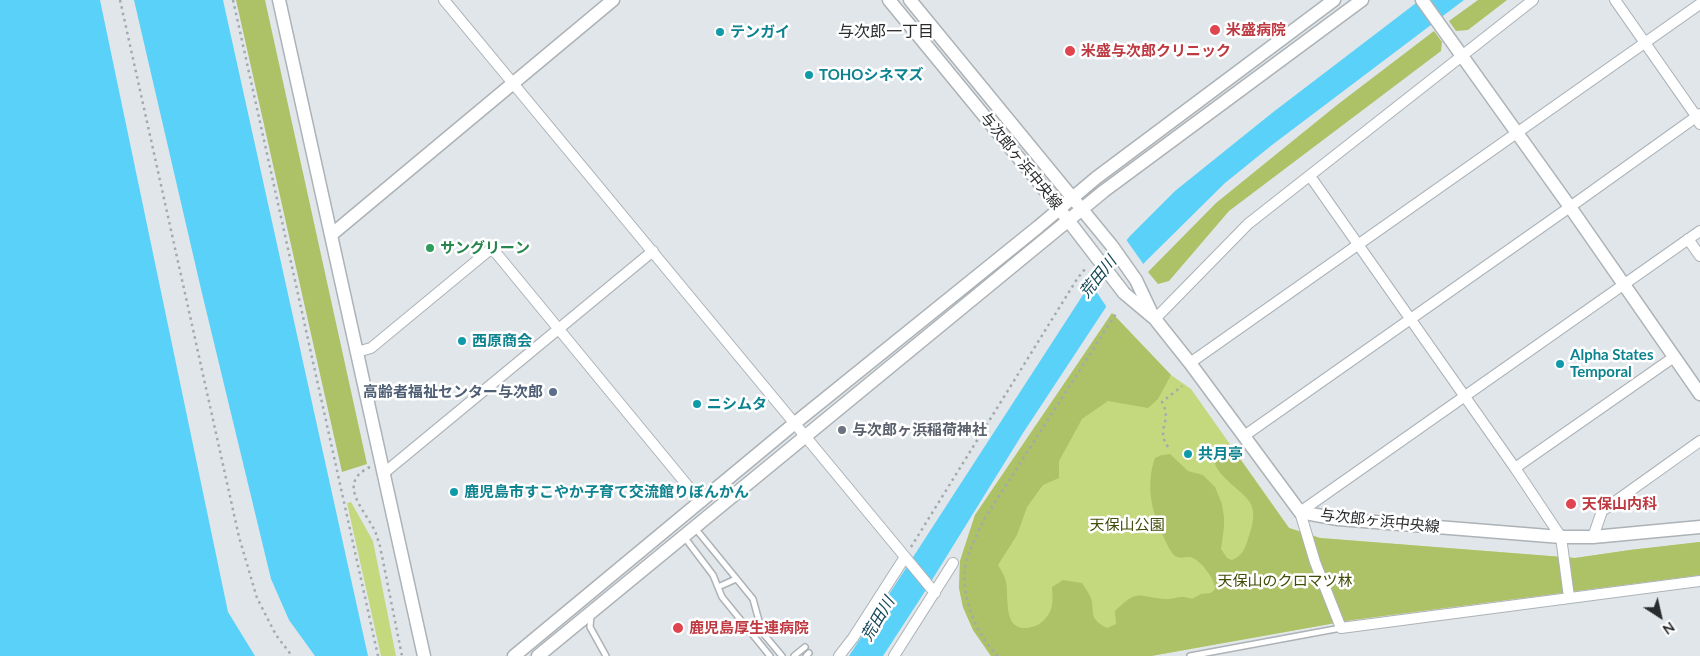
<!DOCTYPE html>
<meta charset="utf-8">
<style>
body{margin:0}
#map{position:relative;width:1700px;height:656px;overflow:hidden;background:#e0e6ea;font-family:Lato,sans-serif}
canvas{display:block}
.north{position:absolute;left:1635px;top:591px;width:50px;height:50px;-webkit-text-stroke:4px #fff;paint-order:stroke;rotate:145deg;font-size:14px;font-weight:700;line-height:20px;text-align:center;color:#292b2d}
.north::after{content:'';display:block;margin:auto;width:18px;height:22px;background:#292b2d;clip-path:polygon(50% 0,100% 100%,50% 72%,0 100%)}
</style>
<div id="map">
<canvas width="1700" height="656"></canvas>
<div class="north">N</div>
</div>
<script>
const context = document.querySelector('canvas').getContext('2d');
context.lineJoin = 'round';
function fill(path, color) { context.fillStyle = color; context.fill(path, 'evenodd'); }
function trace(path, color, width, dash) { context.strokeStyle = color; context.lineWidth = width; context.lineCap = dash ? 'butt' : 'round'; context.setLineDash(dash || []); context.stroke(path); }
function drawText(font, color, halo, rows, align = 'center') {
  context.font = font + ' Lato,"Noto Sans JP",sans-serif'; context.lineWidth = 5; context.setLineDash([]); context.textBaseline = 'middle'; context.strokeStyle = halo; context.fillStyle = color; for (const [text, x, y, turn = 0] of rows) {
    context.save(); context.translate(x, y); context.rotate((+turn || 0) * Math.PI / 180); context.textAlign = isNaN(turn) ? turn : align; if (halo) context.strokeText(text, 0, 0); context.fillText(text, 0, 0); context.restore();
  }
}
const green = new Path2D(`
 M 1112,313 L 1171,375 L 1191,389 L 1289,528 L 1320,538 L 1575,558 L 1630,550 L 1700,542 L 1700,575 L 1352,620 L 1151,656 L 991,656 L 973,630 L 963,607 L 959,588 L 960,561 L 975,515 Z
 M 351,502 L 373,541 L 396,656 L 381,656 L 347,503 Z`);
const forest = new Path2D(`
 M 236,0 L 265,0 L 367,464 L 342,472 Z
 M 1478,0 L 1507,0 L 1468,30 L 1456,31 L 1449,21 Z
 M 1434,31 L 1442,42 L 1441,51 L 1229,211 L 1169,281 L 1158,284 L 1148,272 L 1216,203 L 1337,105 Z
 M 1112,313 L 1171,375 L 1158,399 L 1148,408 L 1108,401 L 1082,419 L 1059,461 L 1059,478 L 1043,485 L 1027,507 L 1017,535 L 998,565 C 1001,570 1005,576 1006,582 C 1009,595 1003,628 1024,628 C 1031,628 1037,626 1042,622 C 1054,611 1053,602 1052,587 L 1063,580 L 1082,583 C 1085,588 1089,593 1091,598 C 1095,614 1088,618 1107,628 L 1116,624 L 1115,611 C 1139,588 1136,597 1165,599 C 1175,600 1180,594 1192,599 L 1201,594 L 1211,593 L 1215,589 C 1215,579 1200,559 1190,557 C 1185,557 1180,559 1175,556 C 1171,553 1167,544 1165,540 C 1152,514 1145,486 1155,458 L 1162,455 L 1170,454 L 1188,471 L 1203,475 L 1215,487 L 1222,504 L 1224,517 L 1224,527 L 1221,549 L 1227,558 L 1232,560 C 1242,556 1245,549 1248,539 C 1252,527 1257,513 1249,501 C 1239,486 1200,468 1219,445 L 1231,446 L 1289,528 L 1320,538 L 1575,558 L 1630,550 L 1700,542 L 1700,575 L 1352,620 L 1151,656 L 991,656 L 973,630 L 963,607 L 959,588 L 960,561 L 975,515 Z`);
const water = new Path2D(`
 M 0,0 L 100,0 L 228,612 L 255,656 L 0,656 Z
 M 134,0 L 223,0 L 368,656 L 315,656 L 289,620 L 271,579 L 201,289 Z
 M 1420,0 L 1464,0 L 1272,145 L 1225,183 L 1146,261 L 1106,307 L 1023,433 L 922,596 L 883,656 L 849,656 L 1090,284 L 1130,236 L 1175,191 L 1272,113 Z`);
const pier = new Path2D(`
 M 1125,238 L 1144,265 L 1108,309 L 1089,281 Z`);
const path = new Path2D(`
 M 120,0 L 239,537 L 257,598 L 276,635 L 292,656
 M 233,0 L 378,656
 M 1168,447 C 1155,428 1173,423 1162,402 L 1182,386
 M 370,467 C 336,483 364,509 375,531 C 377,536 378,541 380,546 L 402,656
 M 911,547 L 1077,279 L 1085,269
 M 998,656 C 977,637 961,596 965,568 C 967,552 977,536 983,521 L 1117,312`);
const service = new Path2D(`
 M 695,528 L 753,599 L 762,632 L 782,656
 M 685,538 L 713,575 L 722,597 L 770,656
 M 718,587 L 736,579
 M 591,615 L 590,627 L 606,656
 M 794,656 L 805,647
 M 806,656 L 809,653
 M 1190,656 L 1341,628`);
const minor = new Path2D(`
 M 444,0 L 935,593
 M 1615,0 L 1696,116 L 1700,124
 M 1310,176 L 1515,468 L 1561,537 L 1569,597
 M 1700,231 L 1300,512 L 1315,562 L 1341,628 L 1700,581
 M 1688,239 L 1700,256
 M 1155,319 L 1248,224 L 1533,0
 M 357,352 L 371,348 L 492,248 L 701,502
 M 1190,363 L 1700,4
 M 1244,436 L 1570,207 L 1700,114
 M 1515,468 L 1674,357
 M 384,473 L 653,251
 M 1593,537 L 1602,511 L 1700,441
 M 839,656 L 853,638 L 905,557
 M 894,656 L 953,563`);
const tertiary = new Path2D(`
 M 279,0 L 424,656
 M 889,0 L 1041,185 L 1124,293 L 1155,319 L 1190,363 L 1300,512 L 1338,519 L 1561,537 L 1593,537 L 1700,527
 M 910,0 L 1112,246 L 1136,280 L 1153,316
 M 1422,0 L 1570,207 L 1700,394
 M 331,235 L 613,0
 M 514,656 L 795,423 L 1038,227 L 1096,178 L 1334,0
 M 538,656 L 1104,191 L 1362,0`);
const markers = [
 [1215,30,6,"#e0444e"],
 [720,32,5,"#0f9aa8"],
 [1070,51,6,"#e0444e"],
 [809,75,5,"#0f9aa8"],
 [430,248,5,"#2e9e5b"],
 [462,341,5,"#0f9aa8"],
 [1560,364,5,"#0f9aa8"],
 [553,392,5,"#5c6f8a"],
 [697,404,5,"#0f9aa8"],
 [842,430,5,"#6b7280"],
 [1188,454,5,"#0f9aa8"],
 [454,492,5,"#0f9aa8"],
 [1571,504,6,"#e0444e"],
 [678,628,6,"#e0444e"]
];
const healthNames = [
 ["米盛病院",1226,30],
 ["米盛与次郎クリニック",1081,51],
 ["天保山内科",1582,504],
 ["鹿児島厚生連病院",689,628]
];
const cultureNames = [
 ["テンガイ",730,32],
 ["TOHOシネマズ",819,75],
 ["西原商会",472,341],
 ["Alpha States",1570,355],
 ["Temporal",1570,372],
 ["ニシムタ",707,404],
 ["共月亭",1198,454],
 ["鹿児島市すこやか子育て交流館りぼんかん",464,492]
];
const streetNames = [
 ["与次郎ヶ浜中央線",1021,161,51],
 ["与次郎ヶ浜中央線",1380,521,6]
];
const leisureNames = [
 ["サングリーン",440,248]
];
const serviceNames = [
 ["高齢者福祉センター与次郎",543,392]
];
const worshipNames = [
 ["与次郎ヶ浜稲荷神社",852,430]
];
const parkNames = [
 ["天保山公園",1127,525],
 ["天保山のクロマツ林",1285,581]
];
const neighbourhoodNames = [
 ["与次郎一丁目",886,32]
];
const waterNames = [
 ["荒田川",1098,277,-51],
 ["荒田川",878,619,-59]
];
fill(green, '#c4d97e');
fill(forest, '#adc167');
fill(water, '#5ad1f8');
fill(pier, '#e0e6ea');
trace(service, '#acb2b6', 8);
trace(minor, '#acb2b6', 12);
trace(tertiary, '#acb2b6', 15);
trace(path, '#a4a9ac', 2.5, [2.5, 4]);
trace(service, '#fff', 5);
trace(minor, '#fff', 10);
trace(tertiary, '#fff', 12);
for (const [x, y, r, color] of markers) { const dot = new Path2D(); dot.arc(x, y, r, 0, 2 * Math.PI); context.fillStyle = color; context.fill(dot); trace(dot, '#fff', 2); }
drawText('bold 15px', '#be3a42', '#fff', healthNames, 'left');
drawText('bold 15px', '#0d838f', '#fff', cultureNames, 'left');
drawText('15px', '#292b2d', '#fff', streetNames);
drawText('bold 15px', '#27864d', '#fff', leisureNames, 'left');
drawText('bold 15px', '#4e5e75', '#fff', serviceNames, 'right');
drawText('bold 15px', '#5b616d', '#fff', worshipNames, 'left');
drawText('15px', '#414d07', '#fff', parkNames);
drawText('16px', '#292b2d', '#fff', neighbourhoodNames);
drawText('italic 16px', '#124656', '#fff', waterNames);
</script>
